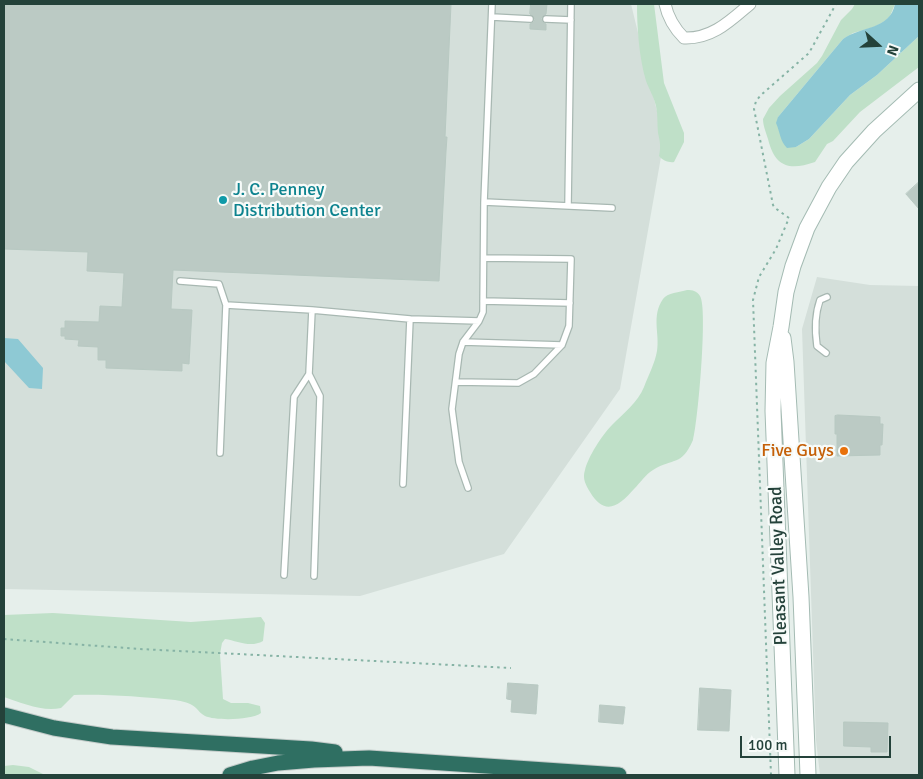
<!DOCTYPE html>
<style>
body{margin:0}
#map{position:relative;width:923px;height:779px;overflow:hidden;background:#e6efeb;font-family:Signika,sans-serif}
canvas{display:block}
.frame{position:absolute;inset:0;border:5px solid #24423a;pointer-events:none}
.north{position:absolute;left:853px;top:20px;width:50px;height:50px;-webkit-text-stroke:4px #f7fbf9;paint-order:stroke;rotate:110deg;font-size:14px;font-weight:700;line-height:20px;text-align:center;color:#24423a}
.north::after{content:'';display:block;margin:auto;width:18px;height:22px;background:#24423a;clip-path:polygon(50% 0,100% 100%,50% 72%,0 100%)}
.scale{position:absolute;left:740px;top:736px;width:151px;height:22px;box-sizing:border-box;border:2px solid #24423a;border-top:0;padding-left:6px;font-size:15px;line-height:18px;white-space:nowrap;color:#24423a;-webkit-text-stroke:4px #f7fbf9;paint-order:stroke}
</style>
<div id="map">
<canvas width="923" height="779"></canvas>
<div class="frame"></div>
<div class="north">N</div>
<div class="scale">100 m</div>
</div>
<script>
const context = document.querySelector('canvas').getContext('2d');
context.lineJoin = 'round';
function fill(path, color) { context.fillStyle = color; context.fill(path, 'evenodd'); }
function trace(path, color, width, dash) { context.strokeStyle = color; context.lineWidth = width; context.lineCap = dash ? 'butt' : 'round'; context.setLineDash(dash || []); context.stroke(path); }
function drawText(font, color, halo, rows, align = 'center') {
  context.font = font + ' Signika,sans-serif'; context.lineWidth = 4.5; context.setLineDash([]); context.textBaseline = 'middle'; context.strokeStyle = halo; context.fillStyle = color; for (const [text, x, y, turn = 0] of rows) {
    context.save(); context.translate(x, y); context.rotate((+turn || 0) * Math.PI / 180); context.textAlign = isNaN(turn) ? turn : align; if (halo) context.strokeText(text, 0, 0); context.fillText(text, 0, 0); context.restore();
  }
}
const built = new Path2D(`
 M 4,4 L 631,4 L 664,140 L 620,389 L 504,554 L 360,596 L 4,589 Z
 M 817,277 L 870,285 L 919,286 L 919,775 L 820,775 L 816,740 L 802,329 Z`);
const green = new Path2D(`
 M 637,4 L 654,4 L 664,83 L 684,133 L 684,142 L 674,162 C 669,163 662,160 659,156 C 661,147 660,141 658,133 C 657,124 658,115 656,106 C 654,97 649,89 646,81 C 639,57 637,28 637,4 Z
 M 855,4 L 895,4 L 890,16 L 885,21 L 874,27 L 853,33 L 843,39 L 778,117 L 781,135 L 796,147 L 809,139 L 850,95 L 877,75 L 919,36 L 919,67 L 860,112 L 833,141 L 827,144 L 815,162 C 789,171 775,167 768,139 C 766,132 763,126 763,119 L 769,108 L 780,96 L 817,63 L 822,56 L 841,20 L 852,9 Z
 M 687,290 C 693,290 697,291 700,296 C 708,308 698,422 693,440 C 681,467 674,457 653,470 C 646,474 640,483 634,489 C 619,506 605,517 590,492 C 586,485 582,479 585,470 C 588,457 602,435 612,425 C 623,414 638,402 644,387 C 648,376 655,363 657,351 C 660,334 651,316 663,299 C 667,293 680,292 687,290 Z
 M 53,613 L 191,622 L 261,617 L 265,623 L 263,641 C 251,648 237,641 225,639 L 222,643 L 220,654 L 223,699 L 231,703 L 248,703 L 260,706 L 261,713 C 252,720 216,721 205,716 C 201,714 199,711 196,708 C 191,703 182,701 175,700 C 143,697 106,694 74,695 L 61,708 C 42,712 22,703 4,697 L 4,615 Z
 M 13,765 L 29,767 L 45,775 L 4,775 L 4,766 Z`);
const water = new Path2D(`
 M 895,4 L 919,4 L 919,36 L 877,75 L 850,95 L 809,139 L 796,147 L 787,148 C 780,141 780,132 776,123 L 778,117 L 843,39 C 861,26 890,30 895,4 Z
 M 4,338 L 18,339 L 43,368 L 42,389 L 29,388 L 4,361 Z`);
const building = new Path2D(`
 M 4,4 L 451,4 L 445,137 L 447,137 L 446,151 L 439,281 L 173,270 L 171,309 L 192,310 L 189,364 L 182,363 L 182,371 L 106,368 L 106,360 L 98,360 L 98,347 L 78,346 L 79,340 L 65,339 L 65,336 L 61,336 L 61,328 L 65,328 L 65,321 L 99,322 L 100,306 L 122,307 L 124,273 L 87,271 L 88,252 L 4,249 Z
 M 531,4 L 547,4 L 546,14 L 541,18 L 542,22 L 546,24 L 546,30 L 530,29 L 530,24 L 534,22 L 535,19 L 530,14 Z
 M 919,182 L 919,209 L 906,194 Z
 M 838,415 L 880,417 L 880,424 L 883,424 L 882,445 L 880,445 L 880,455 L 837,456 L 837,434 L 835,434 L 835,416 Z
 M 508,683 L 538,685 L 536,714 L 511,712 L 512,700 L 507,699 Z
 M 700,688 L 731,690 L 729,731 L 698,730 Z
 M 600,705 L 625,707 L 623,724 L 599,722 Z
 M 844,722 L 888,723 L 887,752 L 871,752 L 871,747 L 844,746 Z`);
const path = new Path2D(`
 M 4,639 L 140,649 L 511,668
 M 771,775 L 753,300 L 759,277 L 776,249 L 789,218 L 775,208 L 773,205 L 754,109 L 756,101 L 761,95 L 809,53 L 836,4`);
const lane = new Path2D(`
 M 492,17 L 530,19
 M 546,19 L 571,20
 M 484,202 L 492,4
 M 568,206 L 571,4
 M 180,281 L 219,284 L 226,305
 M 483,301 L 570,303
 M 312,310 L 410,319 L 403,484
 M 410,319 L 479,321 L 463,342 L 459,354 L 452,409 L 459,462 L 468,488
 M 479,321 L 483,312 L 484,202 L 612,208
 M 463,342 L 562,345
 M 826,353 L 817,346 C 815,332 815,314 820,300 L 827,297
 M 456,382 L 518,383 L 534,374 L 562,345 L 569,326 L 571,259 L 484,258
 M 220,453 L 226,305 L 312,310 L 309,374 L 320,396 L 314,576
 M 284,575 L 294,397 L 309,374`);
const street = new Path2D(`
 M 665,4 C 668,18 674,28 684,38 C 712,39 730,21 750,4`);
const secondary = new Path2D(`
 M 783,338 L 786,362 L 801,597 L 808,775
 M 787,775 L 773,411 L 774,363 L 781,327 L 786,292 L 793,266 L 807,228 L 829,187 L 846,162 L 874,131 L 919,90`);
const highway = new Path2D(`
 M 4,715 L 54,728 L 112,737 L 311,749 L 335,752
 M 230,775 L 253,768 L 278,763 L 314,760 L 369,758 L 619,775`);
const markers = [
 [223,200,5,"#0f9aa8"],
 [844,451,5,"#e8710a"]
];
const cultureNames = [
 ["J. C. Penney",233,190],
 ["Distribution Center",233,211]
];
const foodNames = [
 ["Five Guys",834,451]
];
const streetNames = [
 ["Pleasant Valley Road",779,566,-92]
];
fill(built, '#d4dfda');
fill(green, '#bfe0c8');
fill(water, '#8ec9d4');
fill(building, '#bbcac4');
trace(building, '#b8c9c2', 1);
trace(lane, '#a8b8b2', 8);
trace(street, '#a8b8b2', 13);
trace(secondary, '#a4bbb3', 17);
trace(highway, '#c2cac8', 17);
trace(path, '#86b3a5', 2, [2.5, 4]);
trace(lane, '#fff', 5.5);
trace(street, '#fff', 11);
trace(secondary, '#fff', 15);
trace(highway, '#2f6f62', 15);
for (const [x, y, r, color] of markers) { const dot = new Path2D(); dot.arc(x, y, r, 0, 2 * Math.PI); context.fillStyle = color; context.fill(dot); trace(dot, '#f7fbf9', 2); }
drawText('18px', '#0d838f', '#f7fbf9', cultureNames, 'left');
drawText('18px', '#c56008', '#f7fbf9', foodNames, 'right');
drawText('18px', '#24423a', '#f7fbf9', streetNames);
</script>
